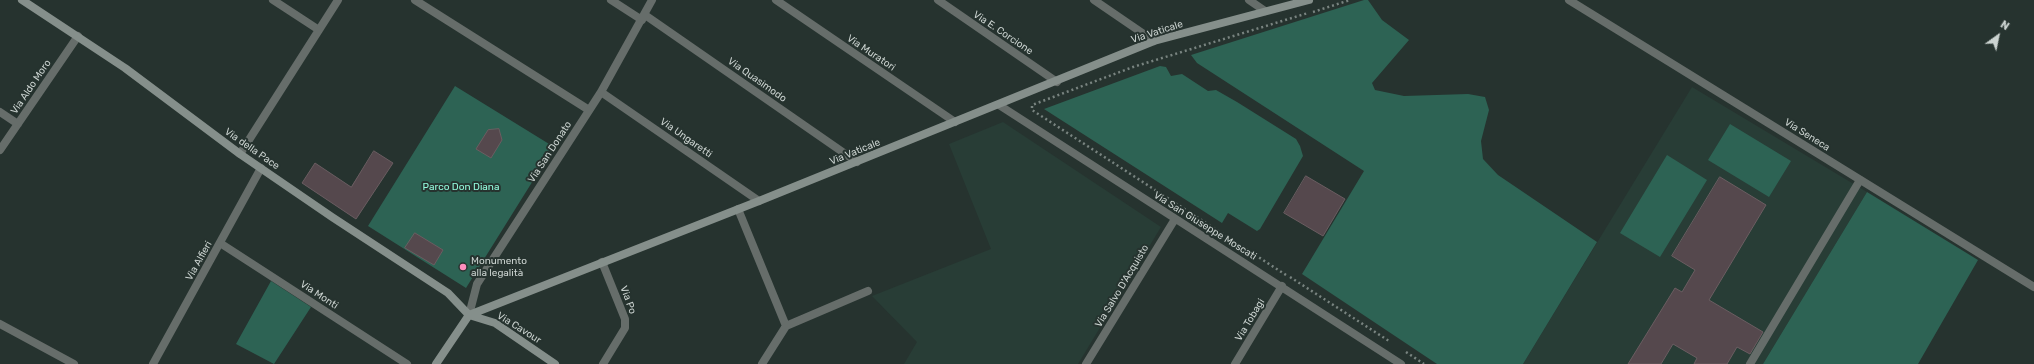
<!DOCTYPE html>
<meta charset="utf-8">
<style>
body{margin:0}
#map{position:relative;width:2034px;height:364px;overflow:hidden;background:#26332f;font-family:Rubik,sans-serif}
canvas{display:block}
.north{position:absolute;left:1978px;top:16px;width:40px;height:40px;-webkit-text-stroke:3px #26332f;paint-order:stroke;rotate:33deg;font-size:11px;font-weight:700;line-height:16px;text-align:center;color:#cbd3d0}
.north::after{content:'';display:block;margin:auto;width:14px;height:18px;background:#cbd3d0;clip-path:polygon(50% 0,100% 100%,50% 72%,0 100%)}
</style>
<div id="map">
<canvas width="2034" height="364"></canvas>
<div class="north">N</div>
</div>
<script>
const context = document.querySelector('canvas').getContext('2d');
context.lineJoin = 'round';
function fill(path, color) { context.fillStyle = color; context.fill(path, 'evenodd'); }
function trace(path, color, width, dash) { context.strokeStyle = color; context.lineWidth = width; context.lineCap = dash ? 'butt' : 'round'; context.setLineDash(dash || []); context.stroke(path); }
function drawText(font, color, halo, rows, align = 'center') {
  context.font = font + ' Rubik,sans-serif'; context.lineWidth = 4; context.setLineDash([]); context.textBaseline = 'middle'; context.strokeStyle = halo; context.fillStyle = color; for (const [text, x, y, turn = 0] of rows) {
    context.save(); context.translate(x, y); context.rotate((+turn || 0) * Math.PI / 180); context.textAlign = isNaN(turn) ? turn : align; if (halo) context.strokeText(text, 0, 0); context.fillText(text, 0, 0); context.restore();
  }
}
const built = new Path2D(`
 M 1692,87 L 1867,192 L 1763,364 L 1523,364 Z
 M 1003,122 L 1161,227 L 1078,364 L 904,364 L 917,342 L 872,296 L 991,249 L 949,144 Z`);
const green = new Path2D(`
 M 1364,0 L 1368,0 L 1382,20 L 1409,40 L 1372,83 L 1375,90 L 1404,96 L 1468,94 L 1485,97 L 1489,110 L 1481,141 L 1483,159 L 1498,175 L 1597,242 L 1523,364 L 1437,364 L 1302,274 L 1364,171 L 1197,63 L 1191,55 Z
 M 1160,66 L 1166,67 L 1171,76 L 1182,74 L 1208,91 L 1216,90 L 1237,102 L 1296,139 L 1300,146 L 1303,156 L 1260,229 L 1257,231 L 1228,213 L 1222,223 L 1044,109 Z
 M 455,86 L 554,147 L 466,288 L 368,226 Z
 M 1730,124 L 1791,161 L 1769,197 L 1708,160 Z
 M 1667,155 L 1707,180 L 1660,257 L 1620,233 Z
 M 1867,192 L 1978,260 L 1918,364 L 1763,364 Z
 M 271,281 L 311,307 L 274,364 L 236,344 Z`);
const building = new Path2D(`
 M 499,129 L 502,140 L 491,158 L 476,149 L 488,130 Z
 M 374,151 L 393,163 L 356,219 L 302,183 L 315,163 L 351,187 Z
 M 1306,176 L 1345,199 L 1323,236 L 1284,213 Z
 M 1720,177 L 1766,205 L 1709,300 L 1763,332 L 1750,354 L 1737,347 L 1727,364 L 1694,364 L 1697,358 L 1673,344 L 1661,364 L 1628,364 L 1675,288 L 1682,292 L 1695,270 L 1672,256 Z
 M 415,233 L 443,250 L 434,265 L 405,248 Z`);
const path = new Path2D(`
 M 1313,12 L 1350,0
 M 1286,275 L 1032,110 L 1032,105 L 1133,67 L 1308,13
 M 1290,277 L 1389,341
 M 1406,352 L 1424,364`);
const lane = new Path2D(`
 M 1750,364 L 1860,180`);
const street = new Path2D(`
 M 273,0 L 319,30
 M 415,0 L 589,110
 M 611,0 L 642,20
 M 776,0 L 955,122
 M 938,0 L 1057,82
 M 1094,0 L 1154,41
 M 1249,0 L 1265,11
 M 1569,0 L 2034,287
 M 645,15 L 857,162
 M 601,92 L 759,201
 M 999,105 L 1401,364
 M 0,112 L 18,124
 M 0,150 L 78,36
 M 240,154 L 338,0
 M 738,209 L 786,326
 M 220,243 L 407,364
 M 602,262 L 625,319 L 625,328 L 603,364
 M 469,315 L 477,284 L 601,92 L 652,0
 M 0,324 L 74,364
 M 153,364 L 261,168
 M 762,364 L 786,326 L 868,291
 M 1086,364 L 1175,219
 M 1235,364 L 1282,286`);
const secondary = new Path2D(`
 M 22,0 L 125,68 L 240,154 L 332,217 L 448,293 L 469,315 L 495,323 L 555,364
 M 436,364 L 469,315 L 759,201 L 1154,41 L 1309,0`);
const markers = [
 [463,267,4,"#fd8ebe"]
];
const streetNames = [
 ["Via Vaticale",1157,32,-18],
 ["Via E. Corcione",1003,33,34],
 ["Via Muratori",871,53,34],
 ["Via Quasimodo",757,80,35],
 ["Via Aldo Moro",31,87,-56],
 ["Via Seneca",1807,135,32],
 ["Via Ungaretti",686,138,35],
 ["Via della Pace",252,149,35],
 ["Via San Donato",550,152,-57],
 ["Via Vaticale",855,152,-22],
 ["Via San Giuseppe Moscati",1205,226,32],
 ["Via Alfieri",199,261,-61],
 ["Via Salvo D'Acquisto",1122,286,-59],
 ["Via Monti",319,295,33],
 ["Via Po",628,300,70],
 ["Via Tobagi",1250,320,-59],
 ["Via Cavour",519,328,32]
];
const parkNames = [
 ["Parco Don Diana",461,187]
];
const poiNames = [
 ["Monumento",471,261],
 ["alla legalità",471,273]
];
fill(built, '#283d36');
fill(green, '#2d6354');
fill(building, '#55484d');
trace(building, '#6a5d61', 1);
trace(path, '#798480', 2.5, [2, 3]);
trace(lane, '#666d6a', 8);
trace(street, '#666d6a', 8);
trace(secondary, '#858f8b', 8);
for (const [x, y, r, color] of markers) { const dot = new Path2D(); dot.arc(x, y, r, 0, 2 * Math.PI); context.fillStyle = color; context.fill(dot); trace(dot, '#26332f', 1.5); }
drawText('10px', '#cbd3d0', '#26332f', streetNames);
drawText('10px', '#93fbdd', '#26332f', parkNames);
drawText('10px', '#cbd3d0', '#26332f', poiNames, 'left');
</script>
